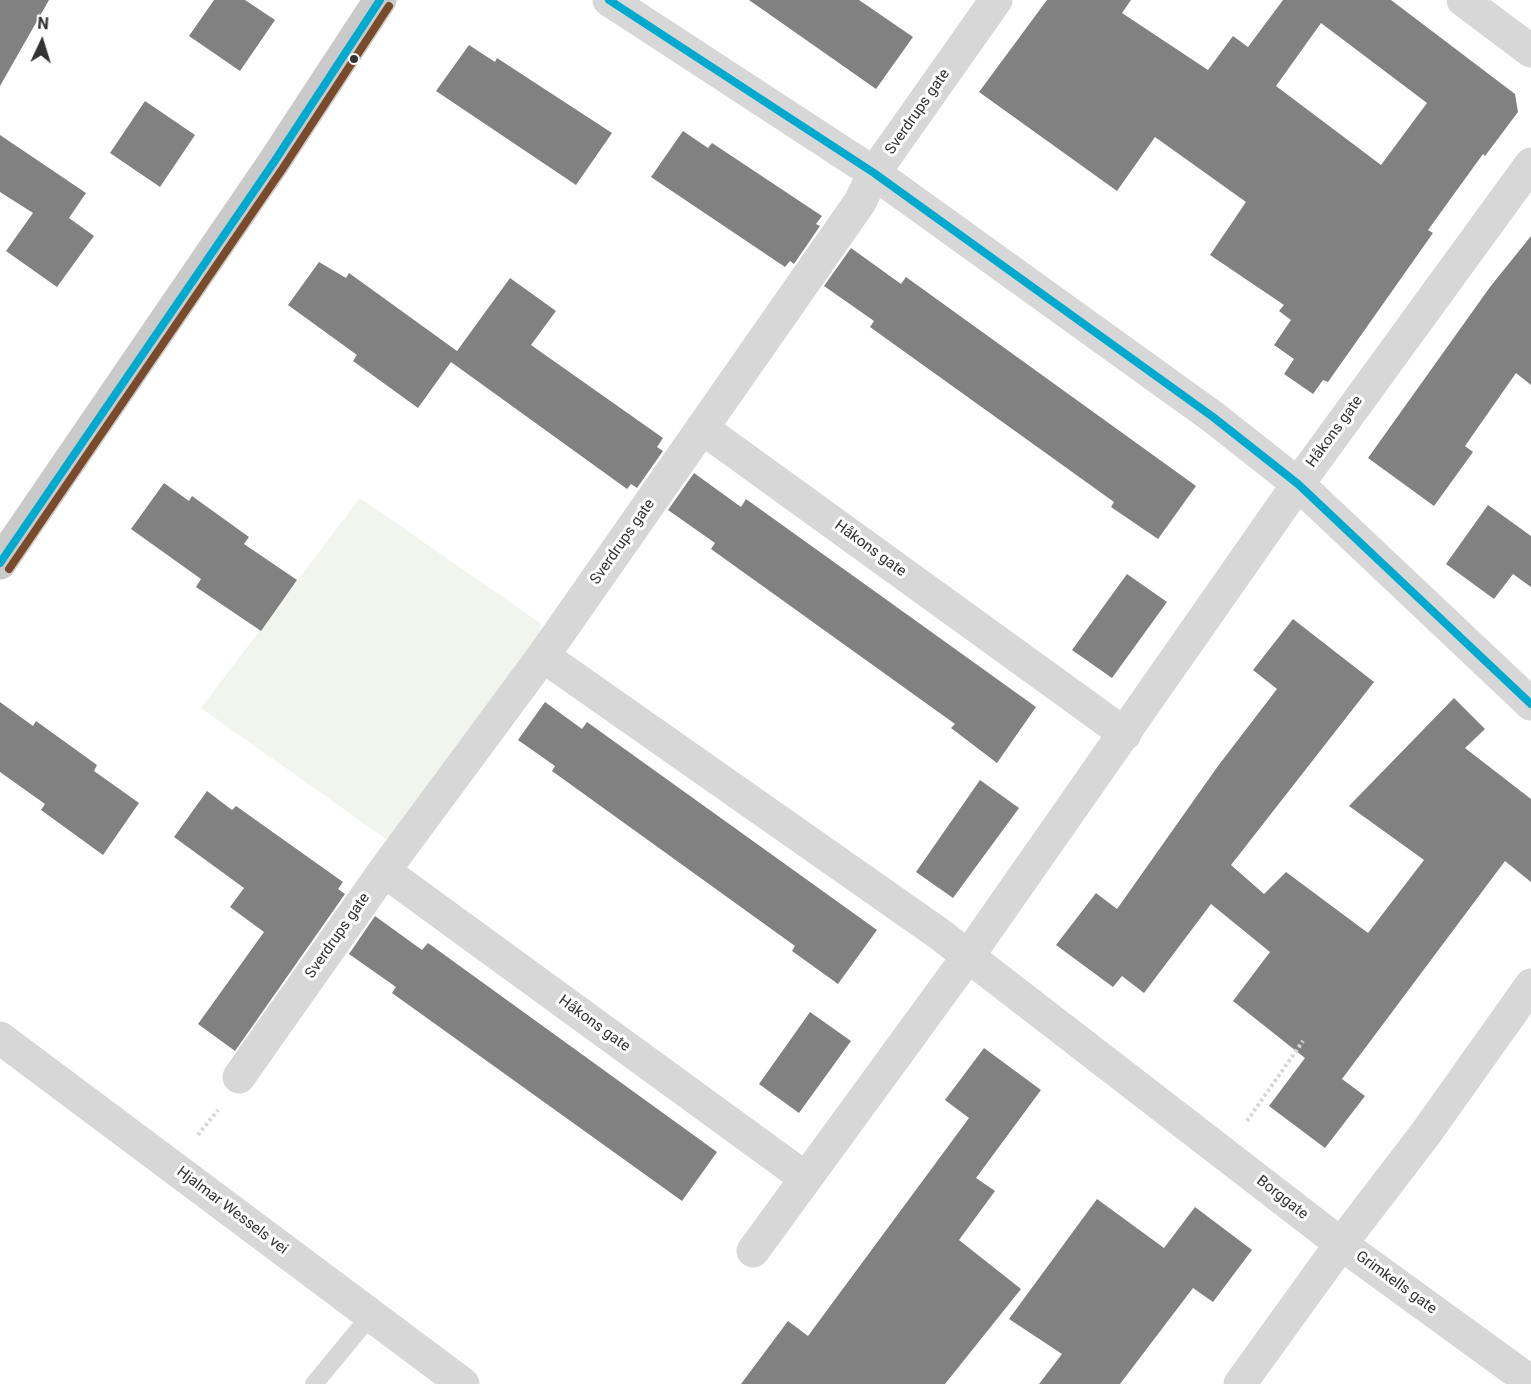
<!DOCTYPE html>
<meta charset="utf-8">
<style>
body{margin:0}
#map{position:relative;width:1531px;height:1384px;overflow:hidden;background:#fff;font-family:Roboto,sans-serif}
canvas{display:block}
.north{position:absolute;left:12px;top:12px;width:60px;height:60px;-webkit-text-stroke:4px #fff;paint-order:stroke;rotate:4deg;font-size:16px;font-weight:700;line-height:24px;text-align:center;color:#333}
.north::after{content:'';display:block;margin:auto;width:21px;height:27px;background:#333;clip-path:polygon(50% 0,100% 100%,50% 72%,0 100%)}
</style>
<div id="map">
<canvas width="1531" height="1384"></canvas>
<div class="north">N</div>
</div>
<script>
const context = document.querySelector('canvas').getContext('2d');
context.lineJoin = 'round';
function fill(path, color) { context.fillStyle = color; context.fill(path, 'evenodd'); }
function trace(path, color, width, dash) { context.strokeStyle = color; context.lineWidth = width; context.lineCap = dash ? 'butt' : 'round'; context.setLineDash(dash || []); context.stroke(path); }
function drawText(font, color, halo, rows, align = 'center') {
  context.font = font + ' Roboto,sans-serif'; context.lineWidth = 6; context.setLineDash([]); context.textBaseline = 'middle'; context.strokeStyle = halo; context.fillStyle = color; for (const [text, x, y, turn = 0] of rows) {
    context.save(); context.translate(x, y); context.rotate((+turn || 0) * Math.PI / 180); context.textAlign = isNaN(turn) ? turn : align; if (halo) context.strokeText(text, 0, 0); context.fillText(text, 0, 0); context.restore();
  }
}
const green = new Path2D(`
 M 360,498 L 540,623 L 543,656 L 400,849 L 201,708 Z`);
const building = new Path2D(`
 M 0,0 L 49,0 L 0,86 Z
 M 214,0 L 245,0 L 275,20 L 240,71 L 189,36 Z
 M 749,0 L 859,0 L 913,37 L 876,89 Z
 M 1047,0 L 1131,0 L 1122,13 L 1208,70 L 1233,36 L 1248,47 L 1283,0 L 1391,0 L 1515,94 L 1518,112 L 1485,156 L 1483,154 L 1428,230 L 1433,233 L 1328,382 L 1323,380 L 1313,394 L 1284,374 L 1294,359 L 1274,345 L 1291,320 L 1279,311 L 1284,305 L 1210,255 L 1246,202 L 1155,137 L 1117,191 L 979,92 ZM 1321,23 L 1427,103 L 1381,165 L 1276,86 Z
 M 469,45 L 495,62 L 497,58 L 612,133 L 576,185 L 436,91 Z
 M 145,101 L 195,135 L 160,187 L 110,153 Z
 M 683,131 L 708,148 L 712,143 L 822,216 L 816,224 L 820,226 L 794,264 L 790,261 L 785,267 L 651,177 Z
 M 0,135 L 86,193 L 69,218 L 94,236 L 57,287 L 6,251 L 33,213 L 0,192 Z
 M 1531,236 L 1531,385 L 1516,373 L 1465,446 L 1473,452 L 1434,506 L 1368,458 L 1490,287 Z
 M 851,248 L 901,284 L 906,277 L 1196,486 L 1158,539 L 1111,507 L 1114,502 L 870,327 L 874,321 L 824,286 Z
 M 319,262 L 346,278 L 349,273 L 457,351 L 510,278 L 556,311 L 531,345 L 663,438 L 657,447 L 663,451 L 637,488 L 631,484 L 627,489 L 451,362 L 418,408 L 353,361 L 357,355 L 288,305 Z
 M 694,473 L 741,507 L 746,499 L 1036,707 L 997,763 L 951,728 L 955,724 L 711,549 L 715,543 L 668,510 Z
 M 164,483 L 189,501 L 192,496 L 249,537 L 244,544 L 297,580 L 261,631 L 196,587 L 201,579 L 131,529 Z
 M 1488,505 L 1531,536 L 1531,587 L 1513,574 L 1494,599 L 1446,564 Z
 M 1127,574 L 1167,602 L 1112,678 L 1072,650 Z
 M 1293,619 L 1374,682 L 1231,865 L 1264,894 L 1286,872 L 1368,933 L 1424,860 L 1349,806 L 1454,698 L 1485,729 L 1465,748 L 1531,799 L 1531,882 L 1505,861 L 1342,1079 L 1365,1096 L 1325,1148 L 1269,1106 L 1305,1058 L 1233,1001 L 1270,952 L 1211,904 L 1144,993 L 1122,976 L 1113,987 L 1056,945 L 1096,893 L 1117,909 L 1218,766 L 1277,689 L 1253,670 Z
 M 0,702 L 33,726 L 36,721 L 97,765 L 94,771 L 139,803 L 103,855 L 41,810 L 45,804 L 0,772 Z
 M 545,702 L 582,729 L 587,722 L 877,930 L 838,984 L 792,951 L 795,946 L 552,771 L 555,766 L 518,740 Z
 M 980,780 L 1019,808 L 953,898 L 916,872 Z
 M 207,791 L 232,810 L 236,806 L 343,882 L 338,889 L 345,894 L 235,1051 L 198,1024 L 264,932 L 230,907 L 244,888 L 174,837 Z
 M 375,916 L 422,950 L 428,943 L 717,1152 L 682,1201 L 392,993 L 396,987 L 349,954 Z
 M 810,1012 L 851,1041 L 799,1113 L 759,1084 Z
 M 984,1048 L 1041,1090 L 976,1178 L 995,1191 L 959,1240 L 1021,1289 L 945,1384 L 741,1384 L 788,1321 L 808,1336 L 969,1118 L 945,1100 Z
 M 1097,1199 L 1164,1248 L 1195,1207 L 1252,1250 L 1213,1302 L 1193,1288 L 1120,1384 L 1039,1384 L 1062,1354 L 1009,1319 Z`);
const path = new Path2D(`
 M 1247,1121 L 1303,1041
 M 198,1135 L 218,1110`);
const service = new Path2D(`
 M 314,1384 L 371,1315`);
const minor = new Path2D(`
 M 609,0 L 874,173 L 1213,417 L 1298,484 L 1531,704
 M 1463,0 L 1531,51
 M 702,428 L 1125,734
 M 543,656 L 938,933 L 1341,1244 L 1426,1133 L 1531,985
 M 384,871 L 804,1177
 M 0,1038 L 463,1384
 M 239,1077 L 384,871 L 543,656 L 860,202 L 874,173 L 996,0
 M 753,1251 L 969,955 L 1298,484 L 1531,164
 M 1240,1384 L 1341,1244 L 1531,1382`);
const primary = new Path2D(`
 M 0,563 L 274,162 L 380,0`);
const bus1 = new Path2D(`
 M 609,0 L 874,173 L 1213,417 L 1298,484 L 1531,704
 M 0,563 L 274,162 L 380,0`);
const bus2 = new Path2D(`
 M 9,569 L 283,168 L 389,6`);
const markers = [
 [354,59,5,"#333"]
];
const streetNames = [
 ["Sverdrups gate",918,112,-55],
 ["Håkons gate",1335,432,-54],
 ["Sverdrups gate",623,542,-55],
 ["Håkons gate",870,549,36],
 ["Sverdrups gate",338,936,-55],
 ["Håkons gate",594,1024,36],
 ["Borggate",1282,1198,38],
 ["Hjalmar Wessels vei",232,1211,37],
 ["Grimkells gate",1396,1283,36]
];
fill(green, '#f1f5ed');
fill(building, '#818181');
trace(path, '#d6d6d6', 4, [3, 3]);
trace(service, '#d7d7d7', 18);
trace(minor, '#d7d7d7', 33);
trace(primary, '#cacaca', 33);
trace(bus1, '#00a9ce', 8);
trace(bus2, '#7a4b2a', 8);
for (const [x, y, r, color] of markers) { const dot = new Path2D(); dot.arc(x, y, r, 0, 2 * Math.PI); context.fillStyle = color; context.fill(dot); trace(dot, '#fff', 2); }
drawText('15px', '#333', '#fff', streetNames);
</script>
